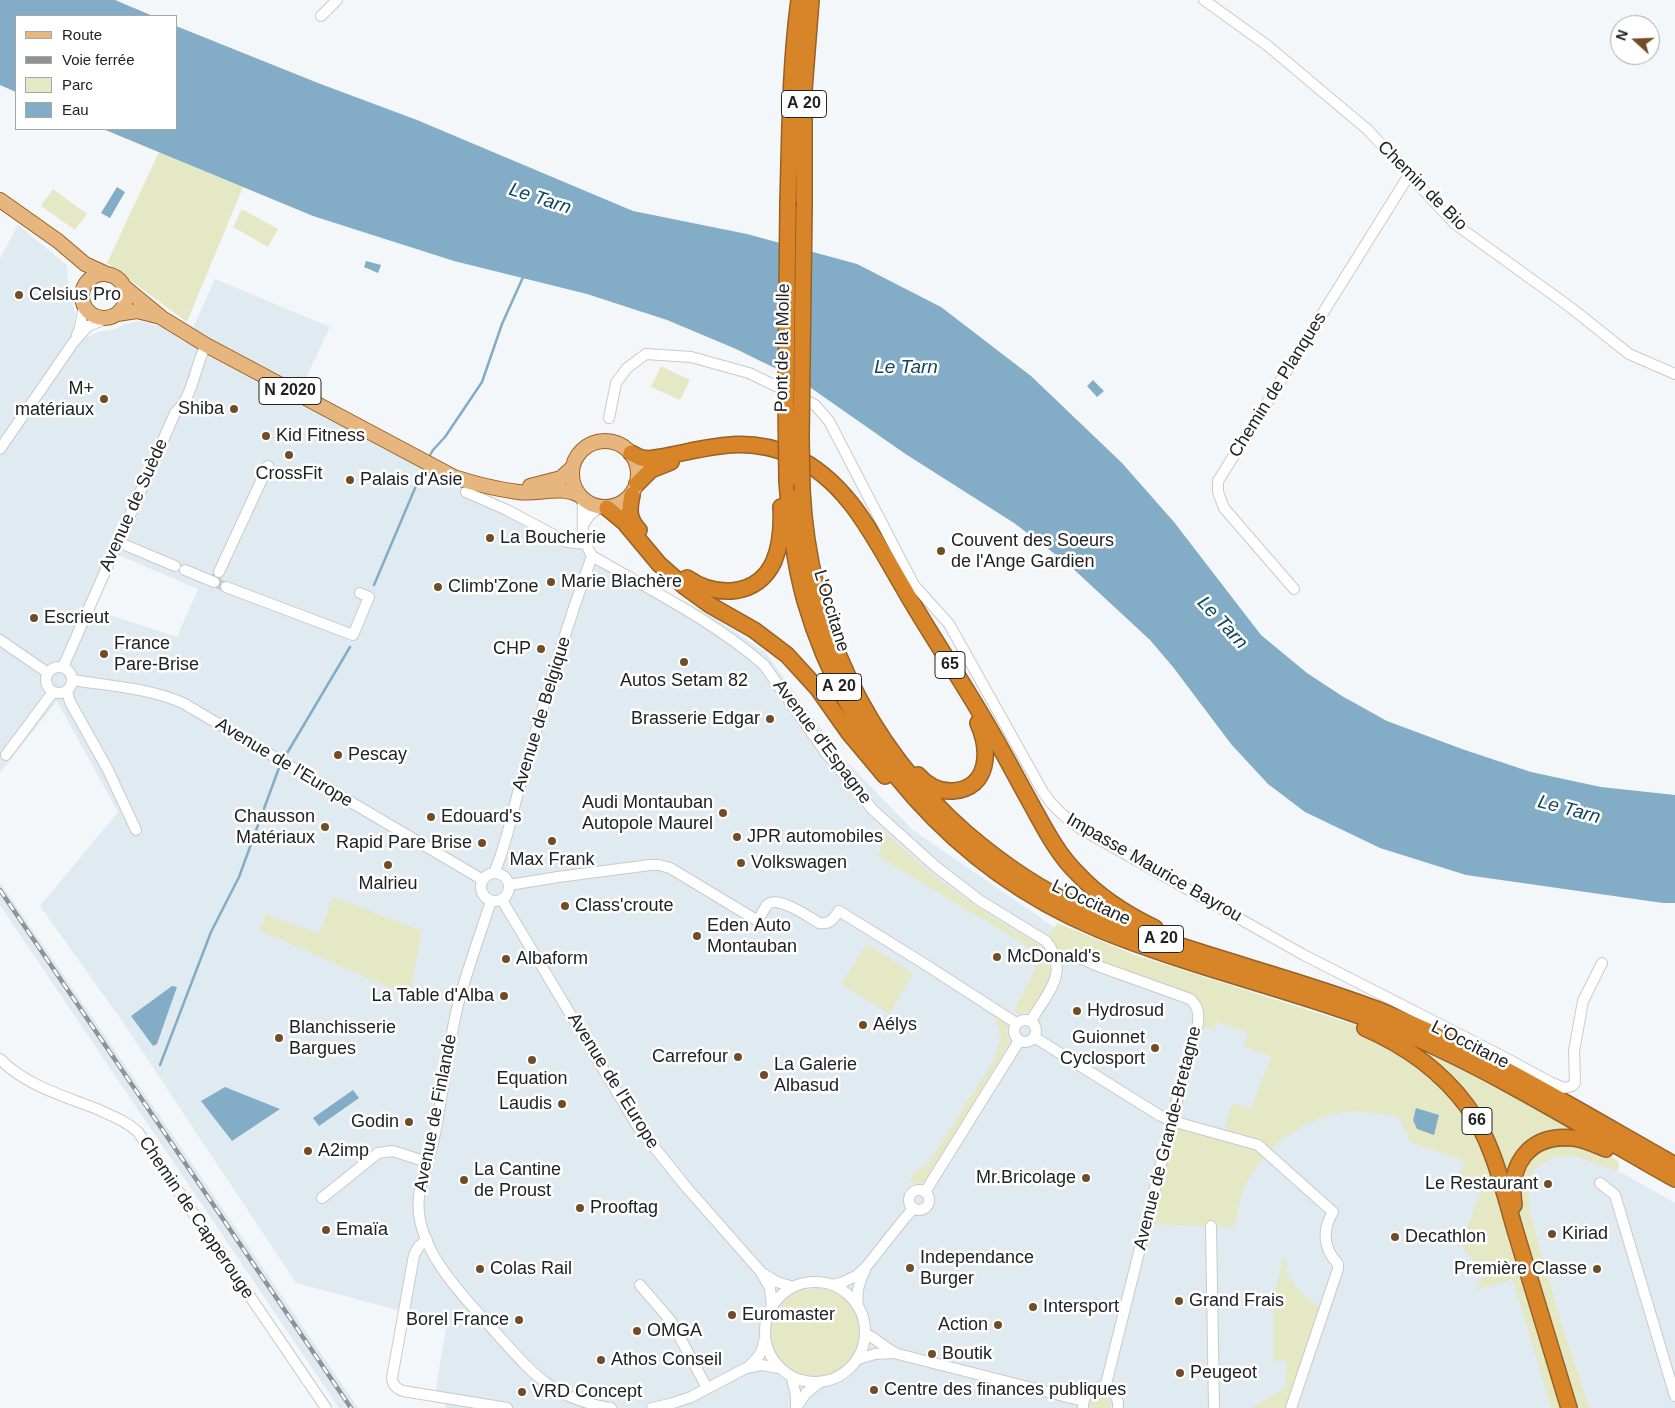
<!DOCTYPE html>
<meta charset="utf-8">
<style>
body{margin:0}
#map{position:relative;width:1675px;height:1408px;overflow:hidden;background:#f4f7f9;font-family:Arial,sans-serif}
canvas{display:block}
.legend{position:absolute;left:15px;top:15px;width:162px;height:115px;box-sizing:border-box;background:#fff;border:1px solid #a6a7a7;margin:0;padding:6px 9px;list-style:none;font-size:15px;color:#212223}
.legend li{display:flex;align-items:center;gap:10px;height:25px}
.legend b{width:25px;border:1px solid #a6a7a7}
.north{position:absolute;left:1610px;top:15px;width:50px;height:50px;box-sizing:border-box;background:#fff;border:1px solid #a6a7a7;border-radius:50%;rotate:290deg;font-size:14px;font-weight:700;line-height:20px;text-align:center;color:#212223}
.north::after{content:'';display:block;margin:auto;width:18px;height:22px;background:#704d26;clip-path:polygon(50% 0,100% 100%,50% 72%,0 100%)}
</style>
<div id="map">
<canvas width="1675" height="1408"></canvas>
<ul class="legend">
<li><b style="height:6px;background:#e7b67e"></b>Route</li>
<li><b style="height:6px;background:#909394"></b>Voie ferrée</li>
<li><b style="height:14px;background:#e5e8c4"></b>Parc</li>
<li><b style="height:14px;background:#83adc6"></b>Eau</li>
</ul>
<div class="north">N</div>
</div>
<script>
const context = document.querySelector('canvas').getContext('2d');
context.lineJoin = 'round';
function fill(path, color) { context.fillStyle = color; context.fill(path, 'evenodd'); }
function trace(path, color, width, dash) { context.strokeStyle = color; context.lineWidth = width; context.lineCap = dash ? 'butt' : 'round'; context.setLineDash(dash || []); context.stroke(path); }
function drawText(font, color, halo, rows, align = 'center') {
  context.font = font + ' Arial,sans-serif'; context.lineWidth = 5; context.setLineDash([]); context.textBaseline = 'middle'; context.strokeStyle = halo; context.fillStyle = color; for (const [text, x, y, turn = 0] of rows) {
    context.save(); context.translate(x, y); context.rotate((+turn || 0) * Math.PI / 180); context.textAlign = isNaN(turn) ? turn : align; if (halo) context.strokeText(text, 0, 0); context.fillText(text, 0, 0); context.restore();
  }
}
const built = new Path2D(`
 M 18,225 L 67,265 L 68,286 L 75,313 L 73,334 L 82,339 L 98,332 L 115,329 L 125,324 L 141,321 L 161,327 L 186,343 L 215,279 L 330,327 L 302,386 L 491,496 L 710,615 L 765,652 L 841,756 L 913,830 L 1067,936 L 1455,1108 L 1558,1408 L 445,1408 L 447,1396 L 435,1394 L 446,1329 L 399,1320 L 401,1311 L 296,1283 L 122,1021 L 40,906 L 118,812 L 57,701 L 0,773 L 0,258 ZM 116,554 L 198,589 L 177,637 L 92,609 Z
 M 0,882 L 161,1118 L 358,1408 L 339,1408 L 0,905 Z
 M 1558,1156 L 1574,1156 L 1624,1174 L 1675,1203 L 1675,1408 L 1590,1408 L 1564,1331 L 1530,1212 L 1529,1187 L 1532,1174 L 1538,1166 Z`);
const green = new Path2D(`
 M 159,152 L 243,187 L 187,322 L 107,263 Z
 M 53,189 L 87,214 L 75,230 L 41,206 Z
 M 242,209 L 278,229 L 268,247 L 233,227 Z
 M 661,366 L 690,380 L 680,400 L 651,387 Z
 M 881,829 C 902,847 921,866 942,882 C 975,907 1011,928 1046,949 C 1063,970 1043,991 1032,1011 L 1018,1014 L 1014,1009 L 1028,985 L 1035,969 L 1038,955 L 1034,950 L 878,856 L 882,843 Z
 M 333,897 L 422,931 L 409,996 L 259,930 L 266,914 L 319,934 Z
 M 1057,923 L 1135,955 L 1399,1039 L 1473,1075 L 1536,1109 L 1574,1130 L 1619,1162 L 1618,1172 L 1574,1156 L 1558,1156 L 1538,1166 L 1532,1174 L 1529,1187 L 1530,1212 L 1564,1331 L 1590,1408 L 1551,1408 L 1513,1279 L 1476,1290 L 1482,1278 L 1479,1266 L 1461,1245 L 1476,1202 L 1481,1193 L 1479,1183 L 1459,1179 L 1464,1161 L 1412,1143 L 1404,1129 L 1399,1116 C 1381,1114 1363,1110 1345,1112 C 1299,1119 1256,1152 1241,1197 C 1238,1206 1237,1217 1235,1227 L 1146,1224 L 1172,1121 L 1223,1136 L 1232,1103 L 1251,1109 L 1271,1057 L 1244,1047 L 1248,1033 L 1216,1022 L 1214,1030 L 1202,1026 L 1196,1005 L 1079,958 L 1057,960 L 1046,941 Z
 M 867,944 L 907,969 L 912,973 L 910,979 L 889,1014 L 841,984 Z
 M 993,1013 C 1013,1025 1004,1024 1009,1044 L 931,1173 C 926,1181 920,1187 911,1181 C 910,1172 921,1169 928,1164 L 995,1058 C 998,1048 1004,1032 995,1023 L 997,1019 L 991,1016 Z
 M 1283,1256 L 1288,1267 L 1284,1270 L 1302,1294 L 1324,1310 L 1291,1408 L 1252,1408 L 1285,1388 L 1287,1361 L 1273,1361 L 1273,1304 Z
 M770 1334a45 45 0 1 1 90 0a45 45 0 1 1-90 0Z
 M 1096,1395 C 1105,1393 1111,1399 1110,1408 L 1090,1408 L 1090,1401 Z`);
const water = new Path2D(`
 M 0,0 L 115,0 L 153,16 L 16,16 L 16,92 L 0,85 Z
 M 176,26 L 318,83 L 417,120 L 633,211 L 747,234 L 857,264 L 941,307 L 1031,376 L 1122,463 L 1174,522 L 1261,635 L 1307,673 L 1342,696 L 1387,721 L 1462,749 L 1531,772 L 1601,787 L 1675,795 L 1675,903 L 1663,903 L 1466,875 L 1380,848 L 1305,812 L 1268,784 L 1231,744 L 1173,667 L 1150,640 L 1068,564 L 1014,523 L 904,453 L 801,381 L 736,349 L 667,320 L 587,294 L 454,261 L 313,216 L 103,129 L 176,129 Z
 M 117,187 L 125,192 L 110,218 L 101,213 Z
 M 366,261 L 381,265 L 378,273 L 364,267 Z
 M 1093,380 L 1104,391 L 1097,397 L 1087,386 Z
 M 172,986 L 177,987 L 157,1044 L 153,1046 L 131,1016 Z
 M 225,1087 L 280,1109 L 232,1141 L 201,1101 Z
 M 353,1090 L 359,1098 L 319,1126 L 313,1118 Z
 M 1416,1108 L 1439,1115 L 1434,1135 L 1417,1129 L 1413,1120 Z`);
const stream = new Path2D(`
 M 429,457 L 433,450 L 445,437 L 482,382 L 502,324 L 524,275
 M 374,585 L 424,467
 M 283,760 L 350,647
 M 160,1065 L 211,932 L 239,877 L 280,765`);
const minorTunnel = new Path2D(`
 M 219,572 L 214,582 L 226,587`);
const minor = new Path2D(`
 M 1204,0 L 1268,46 L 1368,130 L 1455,224 L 1570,307 L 1629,354 L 1675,374
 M 321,16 L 337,0
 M 77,335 L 80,328 L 84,304
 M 609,418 L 616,383 L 627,368 L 646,354 L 691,357 L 749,373 L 815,405 L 829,421 L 914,585 L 949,624 L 1043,792 C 1054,809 1065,817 1081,829 L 1302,954 L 1498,1054 L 1550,1082 L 1564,1088 L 1572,1086 L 1575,1083 L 1574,1051 L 1583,1001 L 1602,963
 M 0,449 L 73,343 L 88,326 L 108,318
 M 466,492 L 507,510 L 567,542 L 585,544
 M 582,498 C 584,510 582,522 583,534 C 584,542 588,549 592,556 C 649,589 715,622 764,665 L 826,753 L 873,810 L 935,866 L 979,900 L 1046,941 C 1071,972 1047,993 1031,1021
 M 583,525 L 589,516 L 599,507
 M 118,542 L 175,566
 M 185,570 L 214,582
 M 219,572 L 268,466
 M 226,587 L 353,635 L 369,597 L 360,593
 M 1294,589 L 1224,508 L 1218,492 L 1218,481 L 1409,175
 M 0,640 L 48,673
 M46 680a13 13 0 1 1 26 0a13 13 0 1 1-26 0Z
 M 63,667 L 175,413 C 194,395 194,368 206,345
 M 73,680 C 110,686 149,688 183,703 L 483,880
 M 67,691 L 70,702 L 107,768 L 136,830
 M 6,755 L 53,692
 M481 887a14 14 0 1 1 28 0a14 14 0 1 1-28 0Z
 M 494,873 C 507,844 512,812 521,782 C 543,706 565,630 592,556
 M 509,885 L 558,877 L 650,865 L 659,865 L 670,868 L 758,921 C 761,916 764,908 768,904 C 779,896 809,917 819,923 C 830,925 833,919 839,911 L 923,963 L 1016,1023
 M 502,900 L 638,1127 L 687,1188 L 761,1272 L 770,1288 L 772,1306
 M 491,901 C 479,938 465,975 456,1013 C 447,1055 442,1100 433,1143 C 427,1169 414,1192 420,1220 C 429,1264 469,1302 497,1334 C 534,1375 553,1399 611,1408
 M 1057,960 L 1071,956 L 1079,958 L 1098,966 L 1190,999 C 1198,1006 1199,1012 1198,1023 L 1174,1112 L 1105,1388
 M1014 1031a11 11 0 1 1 22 0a11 11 0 1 1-22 0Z
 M 1034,1037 L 1159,1115 L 1172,1121 L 1258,1145 L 1333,1212 C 1322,1230 1323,1248 1338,1264 L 1338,1269 L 1291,1408
 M 0,1059 C 25,1085 64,1096 97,1109 C 112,1116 126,1121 138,1132 L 326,1408
 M 1600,1183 L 1615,1195 L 1675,1396
 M909 1200a10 10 0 1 1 20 0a10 10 0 1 1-20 0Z
 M 925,1192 L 1019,1041
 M 322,1198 L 378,1153 L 393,1151 L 427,1162
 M 1211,1226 L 1214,1408
 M 427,1240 L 419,1246 L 414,1255 L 392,1378 C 393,1386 396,1388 403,1391 L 507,1408
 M 764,1274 L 777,1282 L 793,1287
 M765 1332a50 50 0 1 1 100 0a50 50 0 1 1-100 0Z
 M 640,1285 L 671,1321 L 707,1388
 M 832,1285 L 841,1283 L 856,1276 L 866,1267 L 904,1219 L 914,1208
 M 858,1306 C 856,1292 859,1283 865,1270
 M 865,1334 C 872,1335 885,1348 894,1352
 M 858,1359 L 875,1354 L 894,1353 L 1083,1401
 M 747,1368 C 756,1360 763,1353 764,1341
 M 792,1378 L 796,1396 L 796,1406
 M 652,1408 L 670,1404 L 691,1397 L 746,1368 L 761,1365 L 779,1368
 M 796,1408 L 806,1393 L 819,1383
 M 1083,1408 C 1082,1380 1120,1381 1118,1408`);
const major = new Path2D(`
 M 0,200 L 58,241 L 85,264 L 109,275
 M82 296a22 22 0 1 1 44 0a22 22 0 1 1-44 0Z
 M 123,286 L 162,318 L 206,345 L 454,477 C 475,484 496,489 518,492 C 539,495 559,485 579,495
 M 117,314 L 137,311 L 157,316
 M572 474a33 33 0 1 1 66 0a33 33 0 1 1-66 0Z
 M 530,486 L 561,478 L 572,468`);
const highway = new Path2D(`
 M 788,202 C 790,134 790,67 799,0
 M 804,208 L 804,90 L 811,0
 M 631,453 L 641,458 L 648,459 C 700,452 741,432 793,456 C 848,481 874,538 903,587 C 928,631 957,673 982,716 C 999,744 1014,773 1030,802 C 1044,827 1057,854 1078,874 C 1100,898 1126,914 1155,928
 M 787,481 C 790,521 794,562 805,601 C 848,748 957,870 1098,929 C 1195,969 1299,991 1397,1030 C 1493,1070 1584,1128 1675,1179
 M 637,484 L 651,470 L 671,462
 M 802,490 C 809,624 865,744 966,833 C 1000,862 1038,889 1079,907 C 1175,951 1279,972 1376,1009 C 1481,1050 1577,1110 1675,1165
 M 632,495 C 629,509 628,519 639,530
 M 607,508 L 624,522 L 659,564 L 685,587 L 710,605 L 754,630 L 787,655 L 818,689 L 849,733 L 885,776
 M 687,578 C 716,598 758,597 774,561 C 781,544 782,525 781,507
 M 918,775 C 927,785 939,792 953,791 C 990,788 990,750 978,723
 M 1365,1028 C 1404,1045 1441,1071 1467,1106 C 1494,1143 1503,1190 1516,1233 C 1534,1291 1551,1350 1569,1408
 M 1514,1205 C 1508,1164 1529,1134 1573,1138 C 1584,1139 1596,1145 1606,1149`);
const rail = new Path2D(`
 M 0,890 L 351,1408`);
const highwayBridge = new Path2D(`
 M 787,481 L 786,398 L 788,202
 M 802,490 L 801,438 L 804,208`);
const markers = [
 [19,295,5,"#704d26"],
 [104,399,5,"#704d26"],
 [234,409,5,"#704d26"],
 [266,436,5,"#704d26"],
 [289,455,5,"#704d26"],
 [350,480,5,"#704d26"],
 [490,538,5,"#704d26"],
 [941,551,5,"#704d26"],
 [551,582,5,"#704d26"],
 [438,587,5,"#704d26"],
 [34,618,5,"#704d26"],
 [541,649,5,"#704d26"],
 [104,654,5,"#704d26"],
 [684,662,5,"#704d26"],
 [770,719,5,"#704d26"],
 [338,755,5,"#704d26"],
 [723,813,5,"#704d26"],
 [431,817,5,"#704d26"],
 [325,827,5,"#704d26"],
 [737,837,5,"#704d26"],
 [552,841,5,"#704d26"],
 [482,843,5,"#704d26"],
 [741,863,5,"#704d26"],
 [388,865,5,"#704d26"],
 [565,906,5,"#704d26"],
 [697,936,5,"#704d26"],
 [997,957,5,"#704d26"],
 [506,959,5,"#704d26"],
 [504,996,5,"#704d26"],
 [1077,1011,5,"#704d26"],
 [863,1025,5,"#704d26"],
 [279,1038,5,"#704d26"],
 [1155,1048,5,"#704d26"],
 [738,1057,5,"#704d26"],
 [532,1060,5,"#704d26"],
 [764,1075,5,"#704d26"],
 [562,1104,5,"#704d26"],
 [409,1122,5,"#704d26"],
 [308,1151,5,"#704d26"],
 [1086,1178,5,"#704d26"],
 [464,1180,5,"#704d26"],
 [1548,1184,5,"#704d26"],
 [580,1208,5,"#704d26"],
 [326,1230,5,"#704d26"],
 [1552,1234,5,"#704d26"],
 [1395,1237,5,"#704d26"],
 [910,1268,5,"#704d26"],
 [480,1269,5,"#704d26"],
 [1597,1269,5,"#704d26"],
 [1179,1301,5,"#704d26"],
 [1033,1307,5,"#704d26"],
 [732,1315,5,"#704d26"],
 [519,1320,5,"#704d26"],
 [998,1325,5,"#704d26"],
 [637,1331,5,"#704d26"],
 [932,1354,5,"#704d26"],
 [601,1360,5,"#704d26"],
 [1180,1373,5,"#704d26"],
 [874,1390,5,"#704d26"],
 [522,1392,5,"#704d26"]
];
const shields = [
 [804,104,45],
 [290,391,62],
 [950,665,30],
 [839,687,45],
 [1161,939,45],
 [1477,1121,30]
];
const shieldNames = [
 ["A 20",804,104],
 ["N 2020",290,391],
 ["65",950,665],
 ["A 20",839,687],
 ["A 20",1161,939],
 ["66",1477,1121]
];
const streetNames = [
 ["Chemin de Bio",1422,186,45],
 ["Pont de la Molle",783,348,-89],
 ["Chemin de Planques",1278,385,-58],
 ["Avenue de Suède",134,505,-66],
 ["L'Occitane",831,611,73],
 ["Avenue de Belgique",542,714,-73],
 ["Avenue d'Espagne",822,742,53],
 ["Avenue de l'Europe",284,763,31],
 ["Impasse Maurice Bayrou",1154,868,30],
 ["L'Occitane",1091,903,25],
 ["L'Occitane",1470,1045,27],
 ["Avenue de l'Europe",613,1081,58],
 ["Avenue de Finlande",436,1113,-79],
 ["Avenue de Grande-Bretagne",1168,1138,-76],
 ["Chemin de Capperouge",196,1218,56]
];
const poiNames = [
 ["Celsius Pro",29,295],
 ["M+",94,389,"right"],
 ["matériaux",94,410,"right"],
 ["Shiba",224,409,"right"],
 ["Kid Fitness",276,436],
 ["CrossFit",289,474,"center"],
 ["Palais d'Asie",360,480],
 ["La Boucherie",500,538],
 ["Couvent des Soeurs",951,541],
 ["de l'Ange Gardien",951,562],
 ["Marie Blachère",561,582],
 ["Climb'Zone",448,587],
 ["Escrieut",44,618],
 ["France",114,644],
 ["Pare-Brise",114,665],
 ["CHP",531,649,"right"],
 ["Autos Setam 82",684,681,"center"],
 ["Brasserie Edgar",760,719,"right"],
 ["Pescay",348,755],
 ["Audi Montauban",713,803,"right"],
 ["Autopole Maurel",713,824,"right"],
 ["Chausson",315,817,"right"],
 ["Matériaux",315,838,"right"],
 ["Edouard's",441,817],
 ["JPR automobiles",747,837],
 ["Rapid Pare Brise",472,843,"right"],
 ["Max Frank",552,860,"center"],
 ["Volkswagen",751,863],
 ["Malrieu",388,884,"center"],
 ["Class'croute",575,906],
 ["Eden Auto",707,926],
 ["Montauban",707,947],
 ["McDonald's",1007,957],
 ["Albaform",516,959],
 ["La Table d'Alba",494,996,"right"],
 ["Hydrosud",1087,1011],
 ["Aélys",873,1025],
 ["Blanchisserie",289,1028],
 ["Bargues",289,1049],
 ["Guionnet",1145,1038,"right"],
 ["Cyclosport",1145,1059,"right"],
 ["Carrefour",728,1057,"right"],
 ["La Galerie",774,1065],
 ["Albasud",774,1086],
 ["Equation",532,1079,"center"],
 ["Laudis",552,1104,"right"],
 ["Godin",399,1122,"right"],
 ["A2imp",318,1151],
 ["La Cantine",474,1170],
 ["de Proust",474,1191],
 ["Mr.Bricolage",1076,1178,"right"],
 ["Le Restaurant",1538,1184,"right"],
 ["Prooftag",590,1208],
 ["Emaïa",336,1230],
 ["Kiriad",1562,1234],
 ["Decathlon",1405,1237],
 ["Independance",920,1258],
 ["Burger",920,1279],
 ["Colas Rail",490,1269],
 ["Première Classe",1587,1269,"right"],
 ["Grand Frais",1189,1301],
 ["Intersport",1043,1307],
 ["Euromaster",742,1315],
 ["Borel France",509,1320,"right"],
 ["Action",988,1325,"right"],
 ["OMGA",647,1331],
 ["Boutik",942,1354],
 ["Athos Conseil",611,1360],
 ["Peugeot",1190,1373],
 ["Centre des finances publiques",884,1390],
 ["VRD Concept",532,1392]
];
const waterNames = [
 ["Le Tarn",540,199,18],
 ["Le Tarn",906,368],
 ["Le Tarn",1222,623,47],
 ["Le Tarn",1569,810,15]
];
fill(built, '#e0eaf1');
fill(green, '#e5e8c4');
fill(water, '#83adc6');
trace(stream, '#83adc6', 2.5);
trace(minorTunnel, '#caccce', 10, [10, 5]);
trace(minor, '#c8cacd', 12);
trace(major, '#976226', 16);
trace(highway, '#976226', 18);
trace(minor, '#fff', 10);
trace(major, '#e7b67e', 14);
trace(highway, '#d78528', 15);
trace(rail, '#909394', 4.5);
trace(rail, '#fff', 2.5, [8]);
trace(highwayBridge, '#976226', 18, []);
trace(highwayBridge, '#d78528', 15);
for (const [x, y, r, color] of markers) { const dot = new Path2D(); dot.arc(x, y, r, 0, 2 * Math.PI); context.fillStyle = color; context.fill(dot); trace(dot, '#fff', 2); }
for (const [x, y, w] of shields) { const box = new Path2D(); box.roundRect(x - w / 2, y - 13.5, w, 27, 4); context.fillStyle = '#fff'; context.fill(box); trace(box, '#212223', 1); }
drawText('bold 16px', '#212223', null, shieldNames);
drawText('18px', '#212223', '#fff', streetNames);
drawText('18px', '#212223', '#fff', poiNames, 'left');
drawText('italic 19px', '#0d4660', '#fff', waterNames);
</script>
